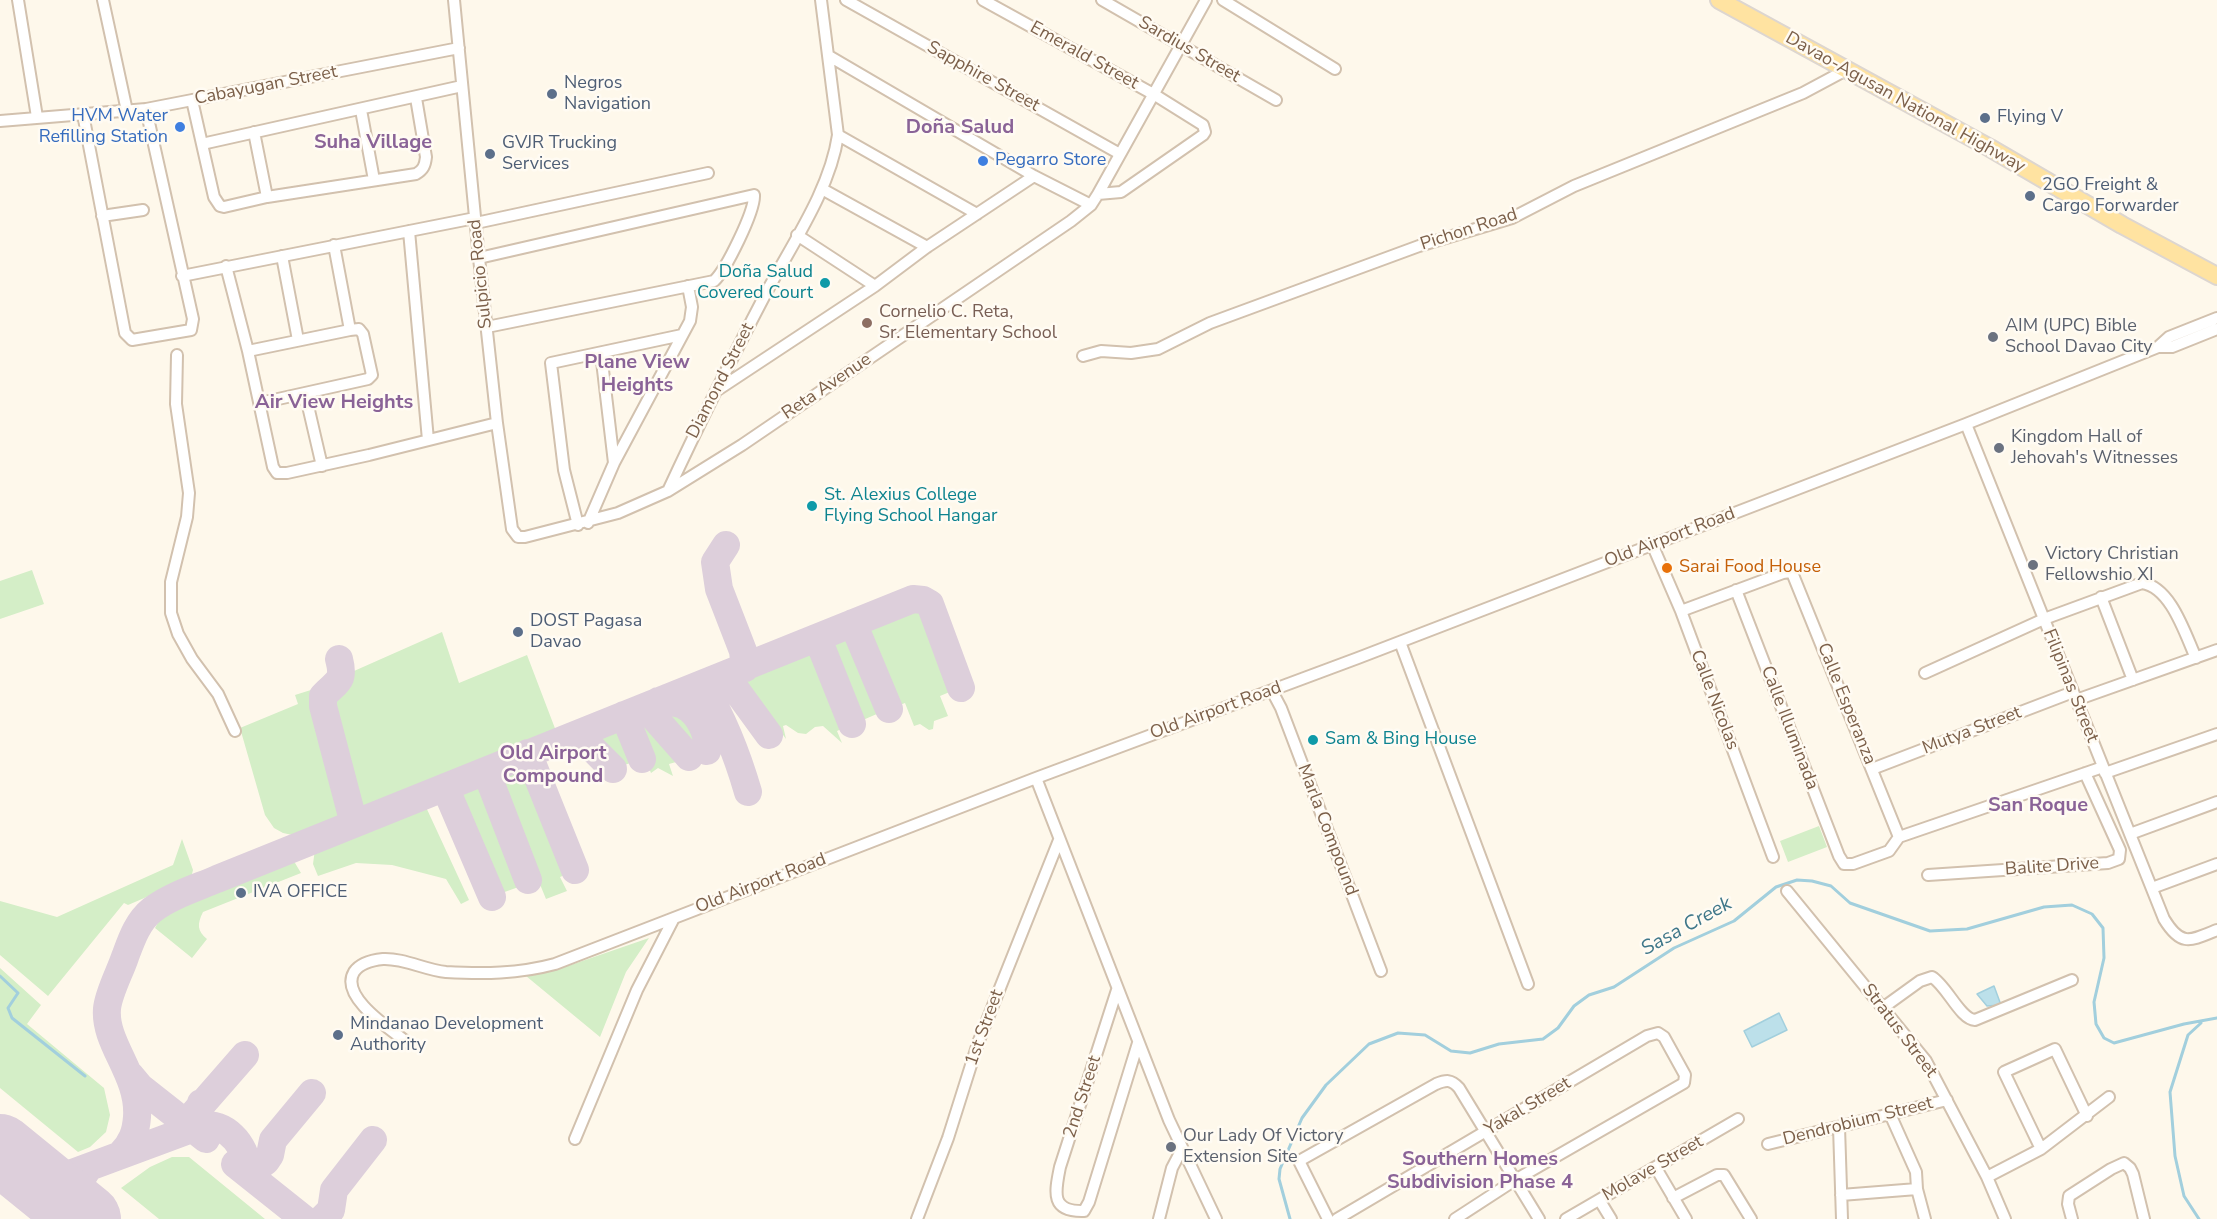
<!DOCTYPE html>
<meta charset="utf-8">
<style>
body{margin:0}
canvas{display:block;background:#fef8eb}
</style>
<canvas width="2217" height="1219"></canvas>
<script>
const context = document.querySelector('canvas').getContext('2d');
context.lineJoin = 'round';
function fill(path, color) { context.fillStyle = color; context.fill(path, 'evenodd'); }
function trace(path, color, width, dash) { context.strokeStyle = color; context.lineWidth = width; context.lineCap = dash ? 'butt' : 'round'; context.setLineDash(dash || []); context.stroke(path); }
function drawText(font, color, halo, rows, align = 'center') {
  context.font = font + ' "Nunito Sans",sans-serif'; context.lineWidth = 5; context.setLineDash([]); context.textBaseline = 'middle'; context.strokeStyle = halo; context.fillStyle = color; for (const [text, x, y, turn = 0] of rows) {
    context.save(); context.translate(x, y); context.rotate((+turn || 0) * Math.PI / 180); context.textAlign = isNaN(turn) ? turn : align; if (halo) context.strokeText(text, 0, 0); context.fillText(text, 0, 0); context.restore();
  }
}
const green = new Path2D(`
 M 32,570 L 44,604 L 0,619 L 0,581 Z
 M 919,607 L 925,608 L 929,613 L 956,685 L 952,691 L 940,696 L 948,716 L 934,721 L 933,729 L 929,730 L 920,724 L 914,726 L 905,703 L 892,708 L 881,678 L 885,677 L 880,664 L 875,665 L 861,631 Z
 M 442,632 L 459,683 L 527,655 L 556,731 L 355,812 L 327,707 C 328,693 342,689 345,675 Z
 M 855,633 L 869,668 L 866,669 L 871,682 L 875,681 L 886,710 L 856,723 L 826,645 Z
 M 818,648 L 848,726 L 837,731 L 842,743 L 823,726 L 815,727 L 806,734 L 798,733 L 786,725 L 783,726 L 786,739 L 778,728 L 773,732 L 734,681 Z
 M 314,689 L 343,814 L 339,819 L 297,836 L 283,833 L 274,828 L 265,815 L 240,728 L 298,704 L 295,695 Z
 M 668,708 C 688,707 712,734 700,754 L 694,755 L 661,716 L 663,710 Z
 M 644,717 L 651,719 L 683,760 L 669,764 L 673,776 L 658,768 L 651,773 L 632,725 L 635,721 Z
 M 617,728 L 627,732 L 638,760 C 632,762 625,766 619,765 C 609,764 596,745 596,736 Z
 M 526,765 L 530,767 L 572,872 L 560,877 L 567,891 L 546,899 L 537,877 L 533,878 L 494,782 L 499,775 Z
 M 483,783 L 489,789 L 527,884 L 499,894 L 459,800 C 460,788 472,785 483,783 Z
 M 425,805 L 469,900 L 461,904 L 446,879 L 392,865 L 356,863 L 318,876 L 313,864 L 315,849 Z
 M 1819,826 L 1827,847 L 1788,862 L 1780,841 Z
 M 182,839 L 193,870 L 191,878 L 128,905 L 124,903 L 48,996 L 0,955 L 0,901 L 57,917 L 173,865 Z
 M 286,861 L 295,863 L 301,873 L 203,912 C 197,924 197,931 207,939 L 192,958 L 155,928 L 161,917 L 175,906 Z
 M 649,938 L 626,972 L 600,1037 L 526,976 L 562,968 Z
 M 0,968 L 41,1005 L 27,1024 L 104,1088 L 110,1115 L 106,1132 L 90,1147 L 78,1152 L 0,1088 Z
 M 172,1157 L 189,1157 L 265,1219 L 159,1219 L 121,1188 L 150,1167 Z`);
const water = new Path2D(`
 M 1994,986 L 2001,1005 L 1987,1006 L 1977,994 Z
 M 1779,1013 L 1787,1030 L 1752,1047 L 1744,1031 Z`);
const stream = new Path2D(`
 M 0,976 L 18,993 L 8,1008 L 12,1018 L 85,1076
 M 1290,1219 L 1279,1179 L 1280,1169 L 1302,1118 L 1326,1085 L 1369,1044 L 1398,1033 L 1425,1035 L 1451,1051 L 1470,1053 L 1499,1044 L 1543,1039 L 1558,1028 L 1574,1006 L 1589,995 L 1614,987 L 1674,948 L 1734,921 L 1776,887 L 1797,880 L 1812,881 L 1831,886 L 1850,903 L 1930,931 L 1967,929 L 2044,907 L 2072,905 L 2092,914 L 2103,928 L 2104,958 L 2094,1002 L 2096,1024 L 2104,1038 L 2114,1043 L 2184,1024 L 2217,1018
 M 2199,1219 L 2184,1196 L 2175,1156 L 2170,1092 L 2188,1035 L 2201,1023`);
const taxiway = new Path2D(`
 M 726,545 L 715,562 L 719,589 L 743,651 L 745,668
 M 853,623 L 889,709
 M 818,639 L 852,724
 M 339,659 C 345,682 337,681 323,696 L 323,706 L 354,824
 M 726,676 L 769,735
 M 703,685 C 723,719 737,754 748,792
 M 658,701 C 666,702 676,702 683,705 C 699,713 709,734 707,751
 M 645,707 L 689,757
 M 624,715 L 642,759
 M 578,734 L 613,769
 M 528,753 L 575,870
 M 486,771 L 528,880
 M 445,787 L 492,897
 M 130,1075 L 140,1087 L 206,1139 C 197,1129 196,1116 201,1103
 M 190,1118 L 245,1055
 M 121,1154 C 132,1143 136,1132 137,1117 C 140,1075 104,1044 107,1009 C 108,994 120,972 125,957 C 131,941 137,922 152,910 C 170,896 196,888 217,879 L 913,599 L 923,600 L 930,604 L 961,688
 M 235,1164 L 304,1219
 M 246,1172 L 254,1170 L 266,1161 L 270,1155 L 273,1140 L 312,1093
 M 43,1184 L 202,1125 C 231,1123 247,1149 249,1175
 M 79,1213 C 70,1193 78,1184 89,1167
 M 322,1219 L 331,1210 L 334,1190 L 373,1140`);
const runway = new Path2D(`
 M 0,1149 L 86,1219`);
const minor = new Path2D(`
 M 18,0 L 37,117
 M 103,0 L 127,111
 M 454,0 L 479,258 L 497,423 L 512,529 L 518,537 L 525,537 L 618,513 L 668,491 L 742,445 L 1071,221 L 1091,205 L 1098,194 L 1206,0
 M 846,0 L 1120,154
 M 983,0 L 1155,95 L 1203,125 L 1205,132 L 1203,135 L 1121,192 L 1098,194
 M 1102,0 L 1276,100
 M 1223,0 L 1335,69
 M 829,56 L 1034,176 L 1091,205
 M 192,100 L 214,197 L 220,206 L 224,207 L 267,197 L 416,174 C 423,170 425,166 426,157 L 416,98
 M 361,110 L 374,180
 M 83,114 L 125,333 L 132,340 L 191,330 L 193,319 L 146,109
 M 0,121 L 146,109 L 459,48
 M 254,132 L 267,197
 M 838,135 L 977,214
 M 202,144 L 462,86
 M 822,189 L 927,247
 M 102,216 L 143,210
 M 476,223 L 708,173
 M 409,231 L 428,440
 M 797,235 L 875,286
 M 334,245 L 350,330
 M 282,256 L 298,340
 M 479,258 L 754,195 C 755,211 726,270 714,281 L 487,327
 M 226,266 L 248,351 L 273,467 L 277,473 L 287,473 L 369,455 L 497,423
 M 182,276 L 475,218
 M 2158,347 L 2169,337 L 2217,318
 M 248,351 L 350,330 L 359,329 L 363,334 L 372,375 L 368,379 L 260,403
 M 601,353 L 614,463
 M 177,355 L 176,404 L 189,493 L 187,517 L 171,582 L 171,613 L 178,634 L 192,659 L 218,694 L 235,731
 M 1083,356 L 1101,351 L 1131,353 L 1158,349 L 1210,323 L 1419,246 L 1512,218 L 1574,186 L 1803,93 L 1846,70
 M 716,391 L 875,286 L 927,247 L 1034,176
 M 305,393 L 322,466
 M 1966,424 L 2164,919 C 2181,947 2190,941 2217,930
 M 668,491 C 699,424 732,358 766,293 C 792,244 830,190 838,135 L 821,0
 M 588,523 L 614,463 L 690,321 L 692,307 L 688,286
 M 578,525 L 564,470 L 551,363 L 682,335
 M 1652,544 L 1681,611 L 1773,857
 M 1736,590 L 1839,856 L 1844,864 L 1853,864 L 1889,851 L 1899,837 L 2103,767
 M 2101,597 L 2133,680
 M 1681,611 L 1783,573 L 1790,572 L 1793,575 L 1899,837
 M 1400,642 L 1528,984
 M 1925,673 L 2044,619 L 2142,583 C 2171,587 2185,634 2196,658
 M 1272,691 L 1281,708 L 1381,971
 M 2076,700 L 2217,650
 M 1872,769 L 2073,692
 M 2105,773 L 2217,734
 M 1036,778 L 1169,1120 L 1216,1219
 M 2130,834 L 2217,802
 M 1928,875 L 2108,863 L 2119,859 L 2120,850 L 2085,773
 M 2152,888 L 2217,864
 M 1787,891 L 1926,1061 L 1987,1177 L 2005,1219
 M 1117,990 L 1060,1167 C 1055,1192 1050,1212 1084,1211 L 1089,1202 L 1138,1043
 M 1884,1007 L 1920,981 L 1932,977 C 1947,986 1960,1019 1975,1020 L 2072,980
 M 408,1043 C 392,1030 339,997 354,972 C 360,963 373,960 383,959 C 404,958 425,970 446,972 C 483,974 518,974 555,964 L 1036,778 L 1358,658 L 1966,424 L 2158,347 L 2172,347 L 2217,329
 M 1890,1114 L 1916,1172 L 1917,1189 L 1925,1219
 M 1839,1127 L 1842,1219
 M 575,1139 L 637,990 L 674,918
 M 1768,1144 L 1947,1100
 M 2041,1149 L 2004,1072 L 2055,1049 L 2087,1116
 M 1656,1168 L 1686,1219
 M 1987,1177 L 2041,1149 L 2109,1097
 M 1841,1195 L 1917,1189
 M 1673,1198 L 1717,1175 L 1724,1175 L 1751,1219
 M 1600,1201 L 1611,1219
 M 917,1219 L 948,1138 L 978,1043 L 1059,840
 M 1159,1219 L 1172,1168 L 1182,1149
 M 1328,1219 L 1299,1161 L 1436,1084 C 1446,1080 1451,1079 1459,1088 L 1539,1219
 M 1337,1219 L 1647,1036 L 1658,1033 L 1664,1037 L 1685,1075 L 1684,1083 L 1515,1180 L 1455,1219
 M 1566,1219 L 1738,1119
 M 2072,1219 L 2068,1204 L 2069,1196 L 2111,1169 L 2124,1163 L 2130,1168 L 2133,1174 L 2144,1219`);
const primary = new Path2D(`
 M 1719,0 L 1990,148 L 2122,225 L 2217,276`);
const markers = [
 [552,94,6,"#5c6f8a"],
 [1985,118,6,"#5c6f8a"],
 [180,127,6,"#3f7fe0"],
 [490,154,6,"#5c6f8a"],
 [983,161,6,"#3f7fe0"],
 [2030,196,6,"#5c6f8a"],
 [825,283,6,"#0f9aa8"],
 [867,323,6,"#8d6e63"],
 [1993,337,6,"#6b7280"],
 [1999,448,6,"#6b7280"],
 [812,506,6,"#0f9aa8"],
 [2033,565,6,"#6b7280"],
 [1667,568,6,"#e8710a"],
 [518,632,6,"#5c6f8a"],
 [1313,740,6,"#0f9aa8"],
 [241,893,6,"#5c6f8a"],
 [338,1035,6,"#5c6f8a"],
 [1171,1147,6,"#6b7280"]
];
const streetNames = [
 ["Sardius Street",1189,50,30],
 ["Emerald Street",1084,56,29],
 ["Sapphire Street",983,77,29],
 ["Cabayugan Street",266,86,-11],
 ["Davao-Agusan National Highway",1905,103,29],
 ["Pichon Road",1469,230,-18],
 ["Sulpicio Road",481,274,-96],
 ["Diamond Street",721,381,-63],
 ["Reta Avenue",827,387,-34],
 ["Old Airport Road",1670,538,-21],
 ["Filipinas Street",2070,686,68],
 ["Calle Nicolas",1714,700,69],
 ["Calle Esperanza",1846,704,68],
 ["Old Airport Road",1216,711,-20],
 ["Calle Illuminada",1789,728,69],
 ["Mutya Street",1972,731,-21],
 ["Marla Compound",1327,830,69],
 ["Balite Drive",2052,867,-4],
 ["Old Airport Road",761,884,-21],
 ["1st Street",985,1028,-70],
 ["Stratus Street",1899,1031,53],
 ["2nd Street",1083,1097,-72],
 ["Yakal Street",1528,1107,-31],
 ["Dendrobium Street",1858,1122,-14],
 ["Molave Street",1653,1169,-30]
];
const serviceNames = [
 ["Negros",564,84],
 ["Navigation",564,105],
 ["Flying V",1997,118],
 ["GVJR Trucking",502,144],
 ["Services",502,165],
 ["2GO Freight &",2042,186],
 ["Cargo Forwarder",2042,207],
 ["DOST Pagasa",530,622],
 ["Davao",530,643],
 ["IVA OFFICE",253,893],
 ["Mindanao Development",350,1025],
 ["Authority",350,1046]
];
const shopNames = [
 ["HVM Water",168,117],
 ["Refilling Station",168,138],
 ["Pegarro Store",995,161,"left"]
];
const cultureNames = [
 ["Doña Salud",813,273,"right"],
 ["Covered Court",813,294,"right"],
 ["St. Alexius College",824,496],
 ["Flying School Hangar",824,517],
 ["Sam & Bing House",1325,740]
];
const educationNames = [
 ["Cornelio C. Reta,",879,313],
 ["Sr. Elementary School",879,334]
];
const worshipNames = [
 ["AIM (UPC) Bible",2005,327],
 ["School Davao City",2005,348],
 ["Kingdom Hall of",2011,438],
 ["Jehovah's Witnesses",2011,459],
 ["Victory Christian",2045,555],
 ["Fellowshio XI",2045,576],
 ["Our Lady Of Victory",1183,1137],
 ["Extension Site",1183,1158]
];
const foodNames = [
 ["Sarai Food House",1679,568]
];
const neighbourhoodNames = [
 ["Doña Salud",960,128],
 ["Suha Village",373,143],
 ["Plane View",637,363],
 ["Heights",637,386],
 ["Air View Heights",334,403],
 ["Old Airport",553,754],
 ["Compound",553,777],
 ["San Roque",2038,806],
 ["Southern Homes",1480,1160],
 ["Subdivision Phase 4",1480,1183]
];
const waterNames = [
 ["Sasa Creek",1687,927,-29]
];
fill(green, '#d4eec7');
fill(water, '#bce0ea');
trace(water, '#a2cfdd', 1.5);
trace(stream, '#a2cfdd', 3);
trace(taxiway, '#ddcfdb', 28);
trace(runway, '#ddcfdb', 70);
trace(minor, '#d2c1ae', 14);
trace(primary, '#ddd6d0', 20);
trace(minor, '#fff', 10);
trace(primary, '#ffe3a1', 16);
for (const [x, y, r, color] of markers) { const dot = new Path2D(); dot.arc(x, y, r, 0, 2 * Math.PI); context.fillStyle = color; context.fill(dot); trace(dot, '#fffbf3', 2); }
drawText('18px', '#7c604a', '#fffbf3', streetNames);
drawText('18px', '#4e5e75', '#fffbf3', serviceNames, 'left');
drawText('18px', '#366cbe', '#fffbf3', shopNames, 'right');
drawText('18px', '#0d838f', '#fffbf3', cultureNames, 'left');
drawText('18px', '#785e54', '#fffbf3', educationNames, 'left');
drawText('18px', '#5b616d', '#fffbf3', worshipNames, 'left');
drawText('18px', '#c56008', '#fffbf3', foodNames, 'left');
drawText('bold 20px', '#8a6397', '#fffbf3', neighbourhoodNames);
drawText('italic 20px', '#3f7789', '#fffbf3', waterNames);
</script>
